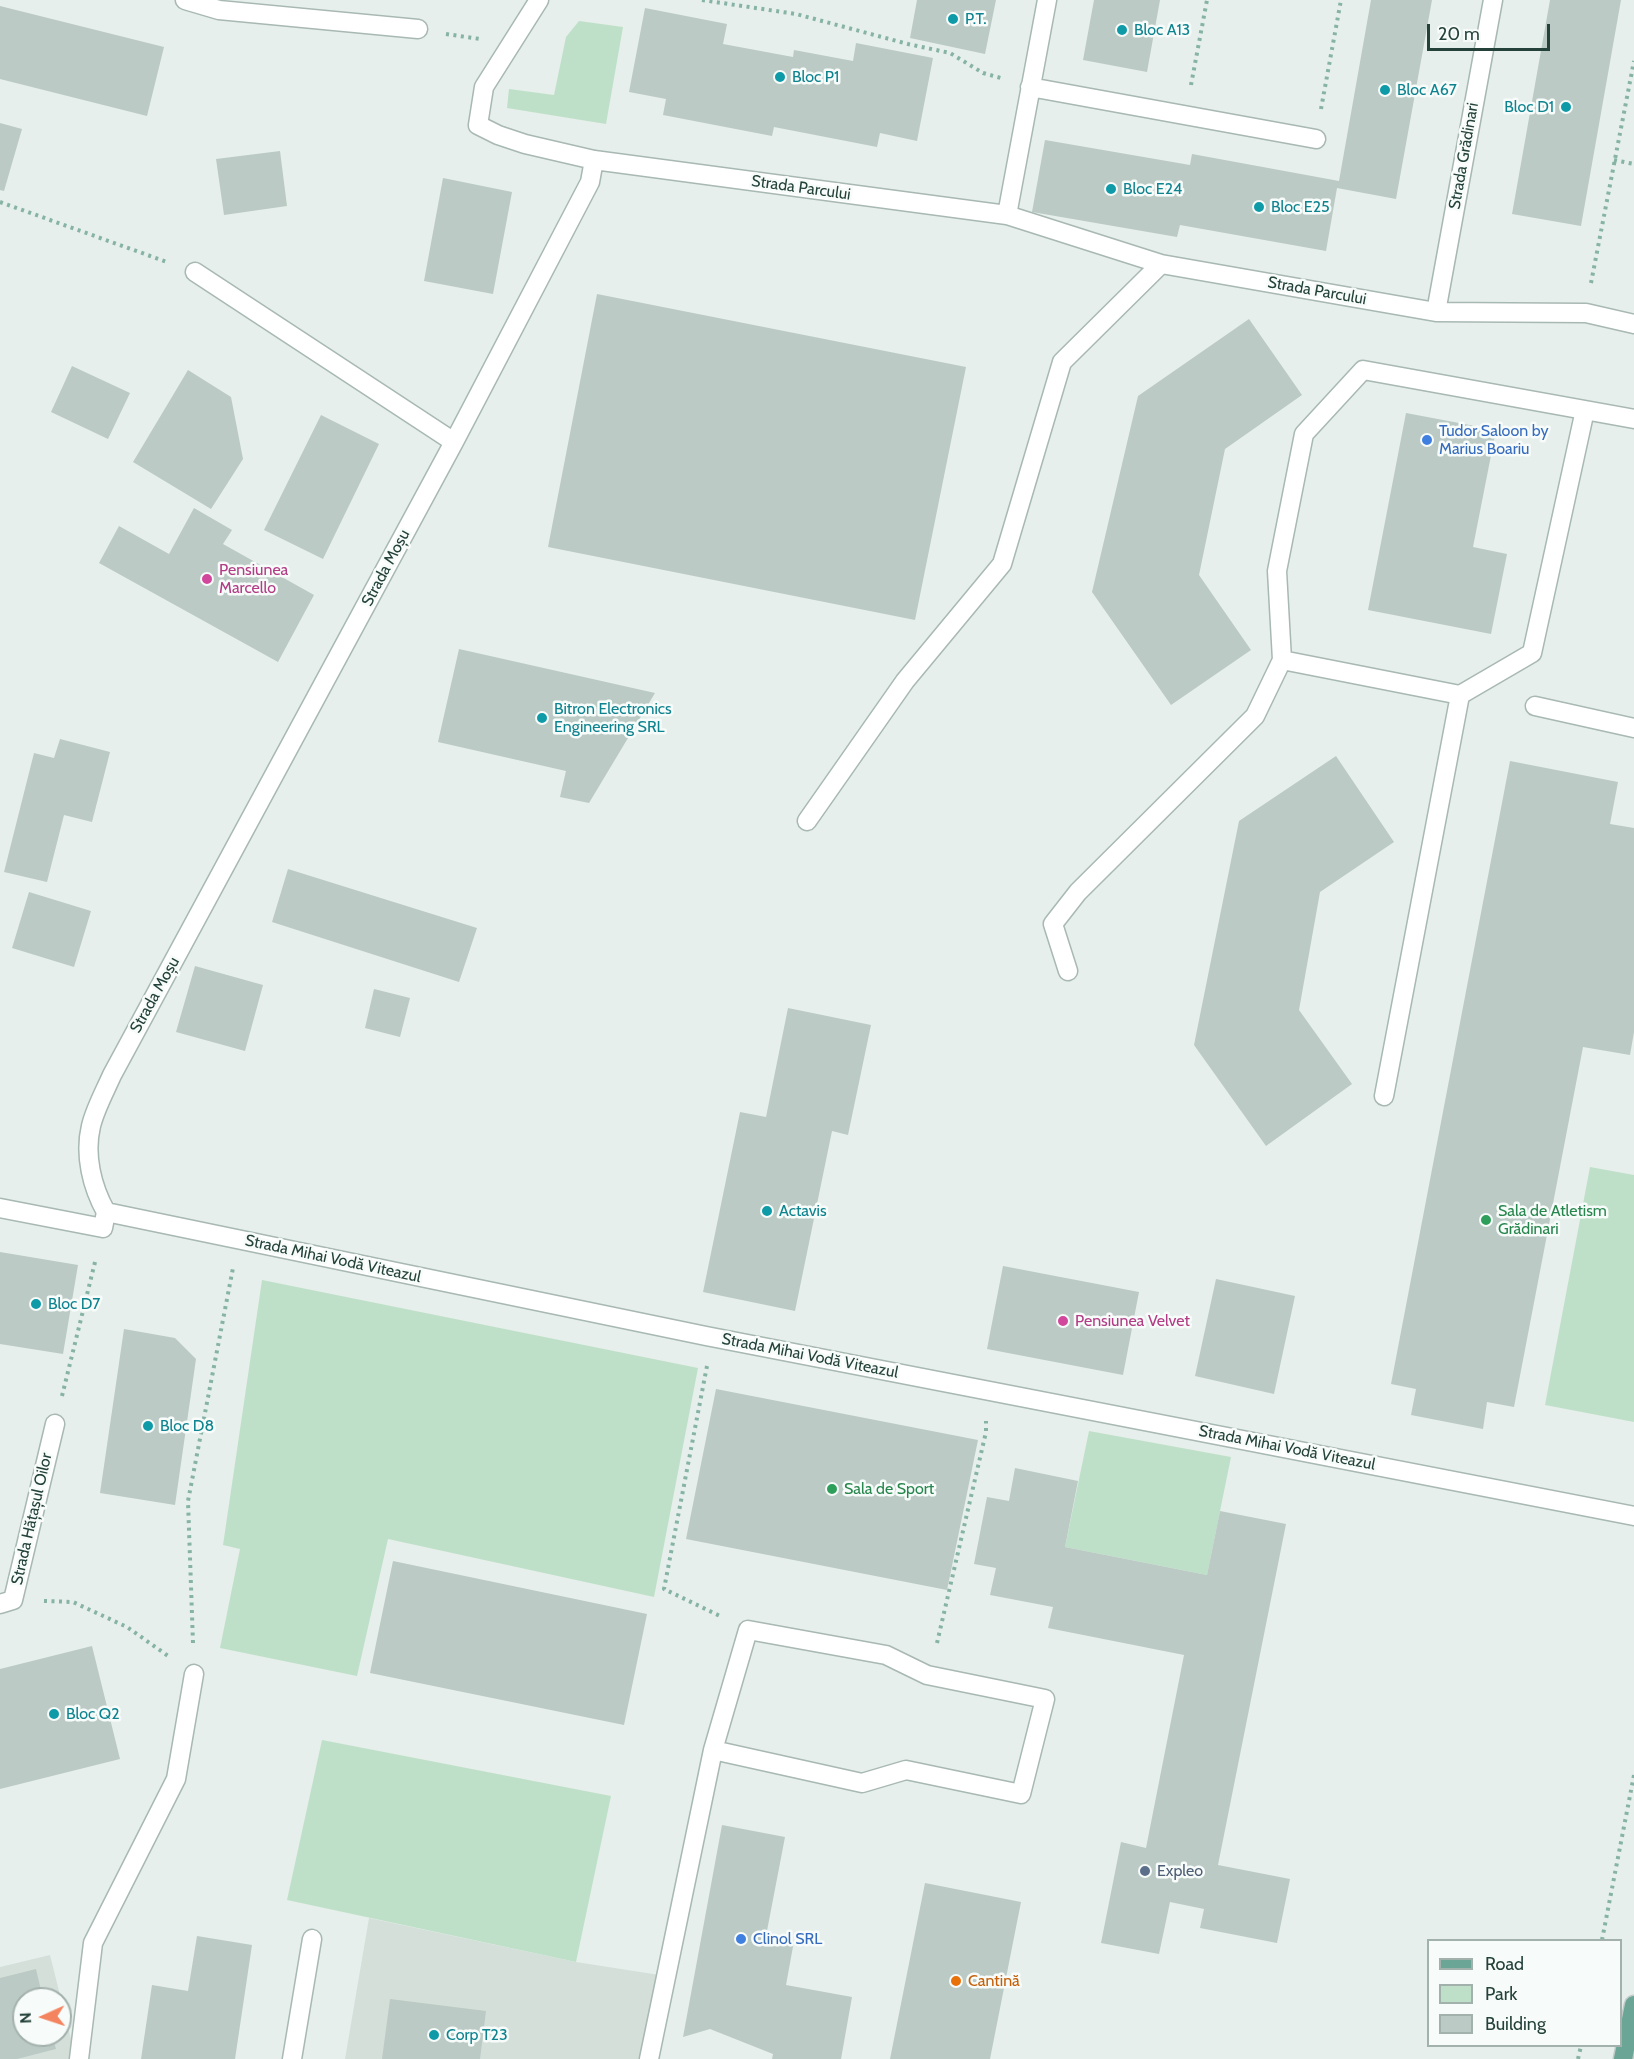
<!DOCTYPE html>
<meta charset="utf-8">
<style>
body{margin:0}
#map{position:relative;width:1634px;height:2059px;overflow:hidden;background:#e6efeb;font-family:Cabin,sans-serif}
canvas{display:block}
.legend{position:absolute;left:1427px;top:1939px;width:195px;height:108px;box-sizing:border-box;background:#f7fbf9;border:2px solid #a3b1ad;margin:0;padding:8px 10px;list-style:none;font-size:18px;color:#24423a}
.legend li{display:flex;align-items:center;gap:12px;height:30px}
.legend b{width:30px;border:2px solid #a3b1ad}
.north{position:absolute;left:12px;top:1987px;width:60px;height:60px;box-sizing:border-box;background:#f7fbf9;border:2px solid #a3b1ad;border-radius:50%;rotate:267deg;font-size:16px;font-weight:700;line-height:24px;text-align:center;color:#24423a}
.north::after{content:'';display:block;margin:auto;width:21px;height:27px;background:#f4845f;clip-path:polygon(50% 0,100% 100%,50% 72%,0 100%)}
.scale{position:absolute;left:1427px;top:24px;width:123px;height:27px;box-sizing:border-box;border:3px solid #24423a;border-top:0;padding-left:8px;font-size:18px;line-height:21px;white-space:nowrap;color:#24423a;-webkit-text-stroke:4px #f7fbf9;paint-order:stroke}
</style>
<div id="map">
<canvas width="1634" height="2059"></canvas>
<ul class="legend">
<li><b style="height:8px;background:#6aa596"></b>Road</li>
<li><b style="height:16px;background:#bfe0c8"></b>Park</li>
<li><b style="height:16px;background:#bbcac4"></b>Building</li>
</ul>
<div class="north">N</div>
<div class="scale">20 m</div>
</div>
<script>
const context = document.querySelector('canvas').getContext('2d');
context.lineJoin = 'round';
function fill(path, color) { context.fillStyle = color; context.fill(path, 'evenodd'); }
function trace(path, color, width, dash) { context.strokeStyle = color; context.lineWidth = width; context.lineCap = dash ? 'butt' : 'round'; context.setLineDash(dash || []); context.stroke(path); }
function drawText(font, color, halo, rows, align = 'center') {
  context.font = font + ' Cabin,sans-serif'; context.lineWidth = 5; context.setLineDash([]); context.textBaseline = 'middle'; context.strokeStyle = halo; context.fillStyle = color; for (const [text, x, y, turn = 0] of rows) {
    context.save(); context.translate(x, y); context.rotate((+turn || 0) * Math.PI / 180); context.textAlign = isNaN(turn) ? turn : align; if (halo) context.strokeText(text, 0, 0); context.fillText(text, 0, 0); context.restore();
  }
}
const built = new Path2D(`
 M 369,1918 L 576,1962 L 666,1976 L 649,2059 L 345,2059 Z
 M 50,1955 L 76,2059 L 0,2059 L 0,1967 ZM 24,1999 L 60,1999 L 60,2035 L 24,2035 Z`);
const green = new Path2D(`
 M 579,21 L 623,27 L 606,124 L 507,108 L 509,89 L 554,95 L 566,37 Z
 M 1590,1167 L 1634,1175 L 1634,1422 L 1545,1405 Z
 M 262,1280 L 698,1368 L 654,1597 L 388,1539 L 357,1676 L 220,1648 L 240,1549 L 223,1545 Z
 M 1089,1431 L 1231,1457 L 1207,1575 L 1065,1547 Z
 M 322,1740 L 611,1796 L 576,1962 L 287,1900 Z`);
const building = new Path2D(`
 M 917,0 L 996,0 L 985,54 L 910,38 Z
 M 1094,0 L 1160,0 L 1147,72 L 1083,60 Z
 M 1371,0 L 1432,0 L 1396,199 L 1337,188 L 1326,251 L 1180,225 L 1177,237 L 1032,212 L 1045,140 L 1190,165 L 1192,154 L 1339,181 Z
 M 1550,0 L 1621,0 L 1581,226 L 1512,214 Z
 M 0,6 L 164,47 L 147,116 L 0,79 Z
 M 645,8 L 727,24 L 723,44 L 793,57 L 794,50 L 853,61 L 856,43 L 933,58 L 917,141 L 880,133 L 877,147 L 774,127 L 772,136 L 663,115 L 666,99 L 629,92 Z
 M 0,123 L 22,129 L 4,191 L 0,190 Z
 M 280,151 L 287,206 L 224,215 L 216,159 Z
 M 443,178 L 512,192 L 493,294 L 424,281 Z
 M 597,294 L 966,367 L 915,620 L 548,547 Z
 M 1249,319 L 1302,395 L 1225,449 L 1199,575 L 1251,650 L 1171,705 L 1092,592 L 1138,396 Z
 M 72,366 L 130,393 L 108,439 L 51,412 Z
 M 188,370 L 231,397 L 243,459 L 211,509 L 133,462 Z
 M 1406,413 L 1496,430 L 1473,547 L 1507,554 L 1491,634 L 1368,610 Z
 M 321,415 L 379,444 L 323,559 L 264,530 Z
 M 194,508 L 232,530 L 223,544 L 314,595 L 278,662 L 99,563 L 119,526 L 169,554 Z
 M 459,649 L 655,693 L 589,803 L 560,797 L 566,771 L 438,742 Z
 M 60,739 L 110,752 L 92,822 L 64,815 L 47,882 L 4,872 L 34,753 L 54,758 Z
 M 1336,756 L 1394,842 L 1320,892 L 1299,1010 L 1352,1084 L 1266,1146 L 1194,1045 L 1239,821 Z
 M 1510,761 L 1618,782 L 1610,824 L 1634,828 L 1634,1032 L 1630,1055 L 1583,1047 L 1514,1407 L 1487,1402 L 1483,1429 L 1411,1415 L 1416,1389 L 1391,1384 Z
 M 288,869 L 477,928 L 459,982 L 272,922 Z
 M 29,892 L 91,911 L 74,967 L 12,948 Z
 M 195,966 L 263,985 L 245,1051 L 176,1032 Z
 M 374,989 L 410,998 L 400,1037 L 365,1028 Z
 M 788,1008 L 871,1025 L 848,1135 L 832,1131 L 795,1311 L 703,1292 L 740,1112 L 766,1117 Z
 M 0,1252 L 78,1265 L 63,1354 L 0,1344 Z
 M 1003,1266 L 1139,1292 L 1123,1375 L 987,1349 Z
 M 1216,1279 L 1295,1296 L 1274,1394 L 1195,1376 Z
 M 124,1329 L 175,1338 L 196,1359 L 175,1505 L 100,1493 Z
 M 716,1389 L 978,1440 L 947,1590 L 686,1539 Z
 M 1015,1468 L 1078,1481 L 1065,1547 L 1207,1575 L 1220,1511 L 1286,1524 L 1218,1865 L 1290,1879 L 1277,1943 L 1200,1928 L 1204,1909 L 1170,1902 L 1159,1954 L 1101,1943 L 1121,1842 L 1146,1848 L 1184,1655 L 1048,1628 L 1053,1607 L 990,1595 L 996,1568 L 974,1564 L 987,1497 L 1009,1501 Z
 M 393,1561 L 647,1614 L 624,1725 L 370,1673 Z
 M 92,1646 L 120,1759 L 0,1789 L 0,1669 Z
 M 722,1825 L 785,1837 L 766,1936 L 794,1941 L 786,1985 L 852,1997 L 841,2059 L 772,2059 L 773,2054 L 710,2029 L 683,2037 Z
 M 925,1883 L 1021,1902 L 990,2059 L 890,2059 Z
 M 197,1936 L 252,1945 L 235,2059 L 141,2059 L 152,1985 L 188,1991 Z
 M 36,1969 L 43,1999 L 24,1999 L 24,2035 L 52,2035 L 56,2049 L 17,2059 L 0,2059 L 0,1978 Z
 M 390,1999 L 486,2011 L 480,2059 L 382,2059 Z`);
const path = new Path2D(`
 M 702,0 L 796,14 L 908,44 L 950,53 L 983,73 L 1001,78
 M 446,34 L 480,39
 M 1191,85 L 1207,0
 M 1321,109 L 1341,0
 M 1614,160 L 1634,164
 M 0,202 L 167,262
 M 1591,283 L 1634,61
 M 707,1366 L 664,1589 L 720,1616
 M 62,1396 L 96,1258
 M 44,1601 L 73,1602 L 127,1627 L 171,1658
 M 193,1643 L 188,1501 L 233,1268
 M 937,1643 L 986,1432 L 986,1421
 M 1602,1940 L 1634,1775
 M 1578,2059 L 1581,2046`);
const minor = new Path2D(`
 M 185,0 L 219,10 L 418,29
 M 539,0 L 484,87 L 478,125 L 498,135 L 525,144 L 594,160 L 1007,215 L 1161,264 L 1436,312 L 1586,313 L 1634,324
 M 1030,87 L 1316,139
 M 1007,215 L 1047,0
 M 195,272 L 454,442
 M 1436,312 L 1493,0
 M 1282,660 L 1460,695 L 1384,1096
 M 1460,695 L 1532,653 L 1585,410
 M 1535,706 L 1634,728
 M 807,821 L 905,681 L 1002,564 L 1062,362 L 1161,264
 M 1068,971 L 1053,924 L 1078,892 L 1255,716 L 1282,660 L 1277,571 L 1304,434 L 1363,370 L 1634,419
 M 0,1208 L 103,1228 L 106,1212 L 706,1336 L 1634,1516
 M 106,1212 C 92,1187 84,1155 91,1126 C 95,1109 105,1091 112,1075 L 454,442 L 590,182 L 594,160
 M 0,1604 L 13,1600 L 55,1424
 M 79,2059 L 93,1943 L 176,1779 L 194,1674
 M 292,2059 L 312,1939
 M 649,2059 L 713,1750 L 748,1630 L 886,1655 L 927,1675 L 1045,1699 L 1021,1794 L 906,1770 L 862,1783 L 713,1750`);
const major = new Path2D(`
 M 1623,2059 L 1634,2005`);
const markers = [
 [953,19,6,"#0f9aa8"],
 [1122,30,6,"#0f9aa8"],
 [780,77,6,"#0f9aa8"],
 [1385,90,6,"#0f9aa8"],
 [1566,107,6,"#0f9aa8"],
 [1111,189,6,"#0f9aa8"],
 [1259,207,6,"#0f9aa8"],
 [1427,440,6,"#3f7fe0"],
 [207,579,6,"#d1479c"],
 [542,718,6,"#0f9aa8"],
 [767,1211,6,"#0f9aa8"],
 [1486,1220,6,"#2e9e5b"],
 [36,1304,6,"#0f9aa8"],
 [1063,1321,6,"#d1479c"],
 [148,1426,6,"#0f9aa8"],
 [832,1489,6,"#2e9e5b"],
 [54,1714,6,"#0f9aa8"],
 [1145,1871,6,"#5c6f8a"],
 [741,1939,6,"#3f7fe0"],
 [956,1981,6,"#e8710a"],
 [434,2035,6,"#0f9aa8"]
];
const cultureNames = [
 ["P.T.",965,19],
 ["Bloc A13",1134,30],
 ["Bloc P1",792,77],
 ["Bloc A67",1397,90],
 ["Bloc D1",1554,107,"right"],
 ["Bloc E24",1123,189],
 ["Bloc E25",1271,207],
 ["Bitron Electronics",554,709],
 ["Engineering SRL",554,727],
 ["Actavis",779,1211],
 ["Bloc D7",48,1304],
 ["Bloc D8",160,1426],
 ["Bloc Q2",66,1714],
 ["Corp T23",446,2035]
];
const streetNames = [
 ["Strada Grădinari",1464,156,-80],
 ["Strada Parcului",801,188,8],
 ["Strada Parcului",1317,291,10],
 ["Strada Moșu",386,568,-62],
 ["Strada Moșu",155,995,-61],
 ["Strada Mihai Vodă Viteazul",333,1259,12],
 ["Strada Mihai Vodă Viteazul",810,1356,11],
 ["Strada Mihai Vodă Viteazul",1287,1448,11],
 ["Strada Hățașul Oilor",32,1519,-77]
];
const shopNames = [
 ["Tudor Saloon by",1439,431],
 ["Marius Boariu",1439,449],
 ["Clinol SRL",753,1939]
];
const hotelNames = [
 ["Pensiunea",219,570],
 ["Marcello",219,588],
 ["Pensiunea Velvet",1075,1321]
];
const leisureNames = [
 ["Sala de Atletism",1498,1211],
 ["Grădinari",1498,1229],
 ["Sala de Sport",844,1489]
];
const serviceNames = [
 ["Expleo",1157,1871]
];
const foodNames = [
 ["Cantină",968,1981]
];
fill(built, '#d4dfda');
fill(green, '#bfe0c8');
fill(building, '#bbcac4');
trace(minor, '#a8b8b2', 21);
trace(major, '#c2cac8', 21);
trace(path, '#86b3a5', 4, [3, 4.5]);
trace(minor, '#fff', 18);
trace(major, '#6aa596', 18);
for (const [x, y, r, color] of markers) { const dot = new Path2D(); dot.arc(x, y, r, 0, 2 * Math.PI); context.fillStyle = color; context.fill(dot); trace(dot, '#f7fbf9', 2); }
drawText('16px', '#0d838f', '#f7fbf9', cultureNames, 'left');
drawText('16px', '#24423a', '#f7fbf9', streetNames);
drawText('16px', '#366cbe', '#f7fbf9', shopNames, 'left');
drawText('16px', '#b23c85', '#f7fbf9', hotelNames, 'left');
drawText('16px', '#27864d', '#f7fbf9', leisureNames, 'left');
drawText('16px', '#4e5e75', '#f7fbf9', serviceNames, 'left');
drawText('16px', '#c56008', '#f7fbf9', foodNames, 'left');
</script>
